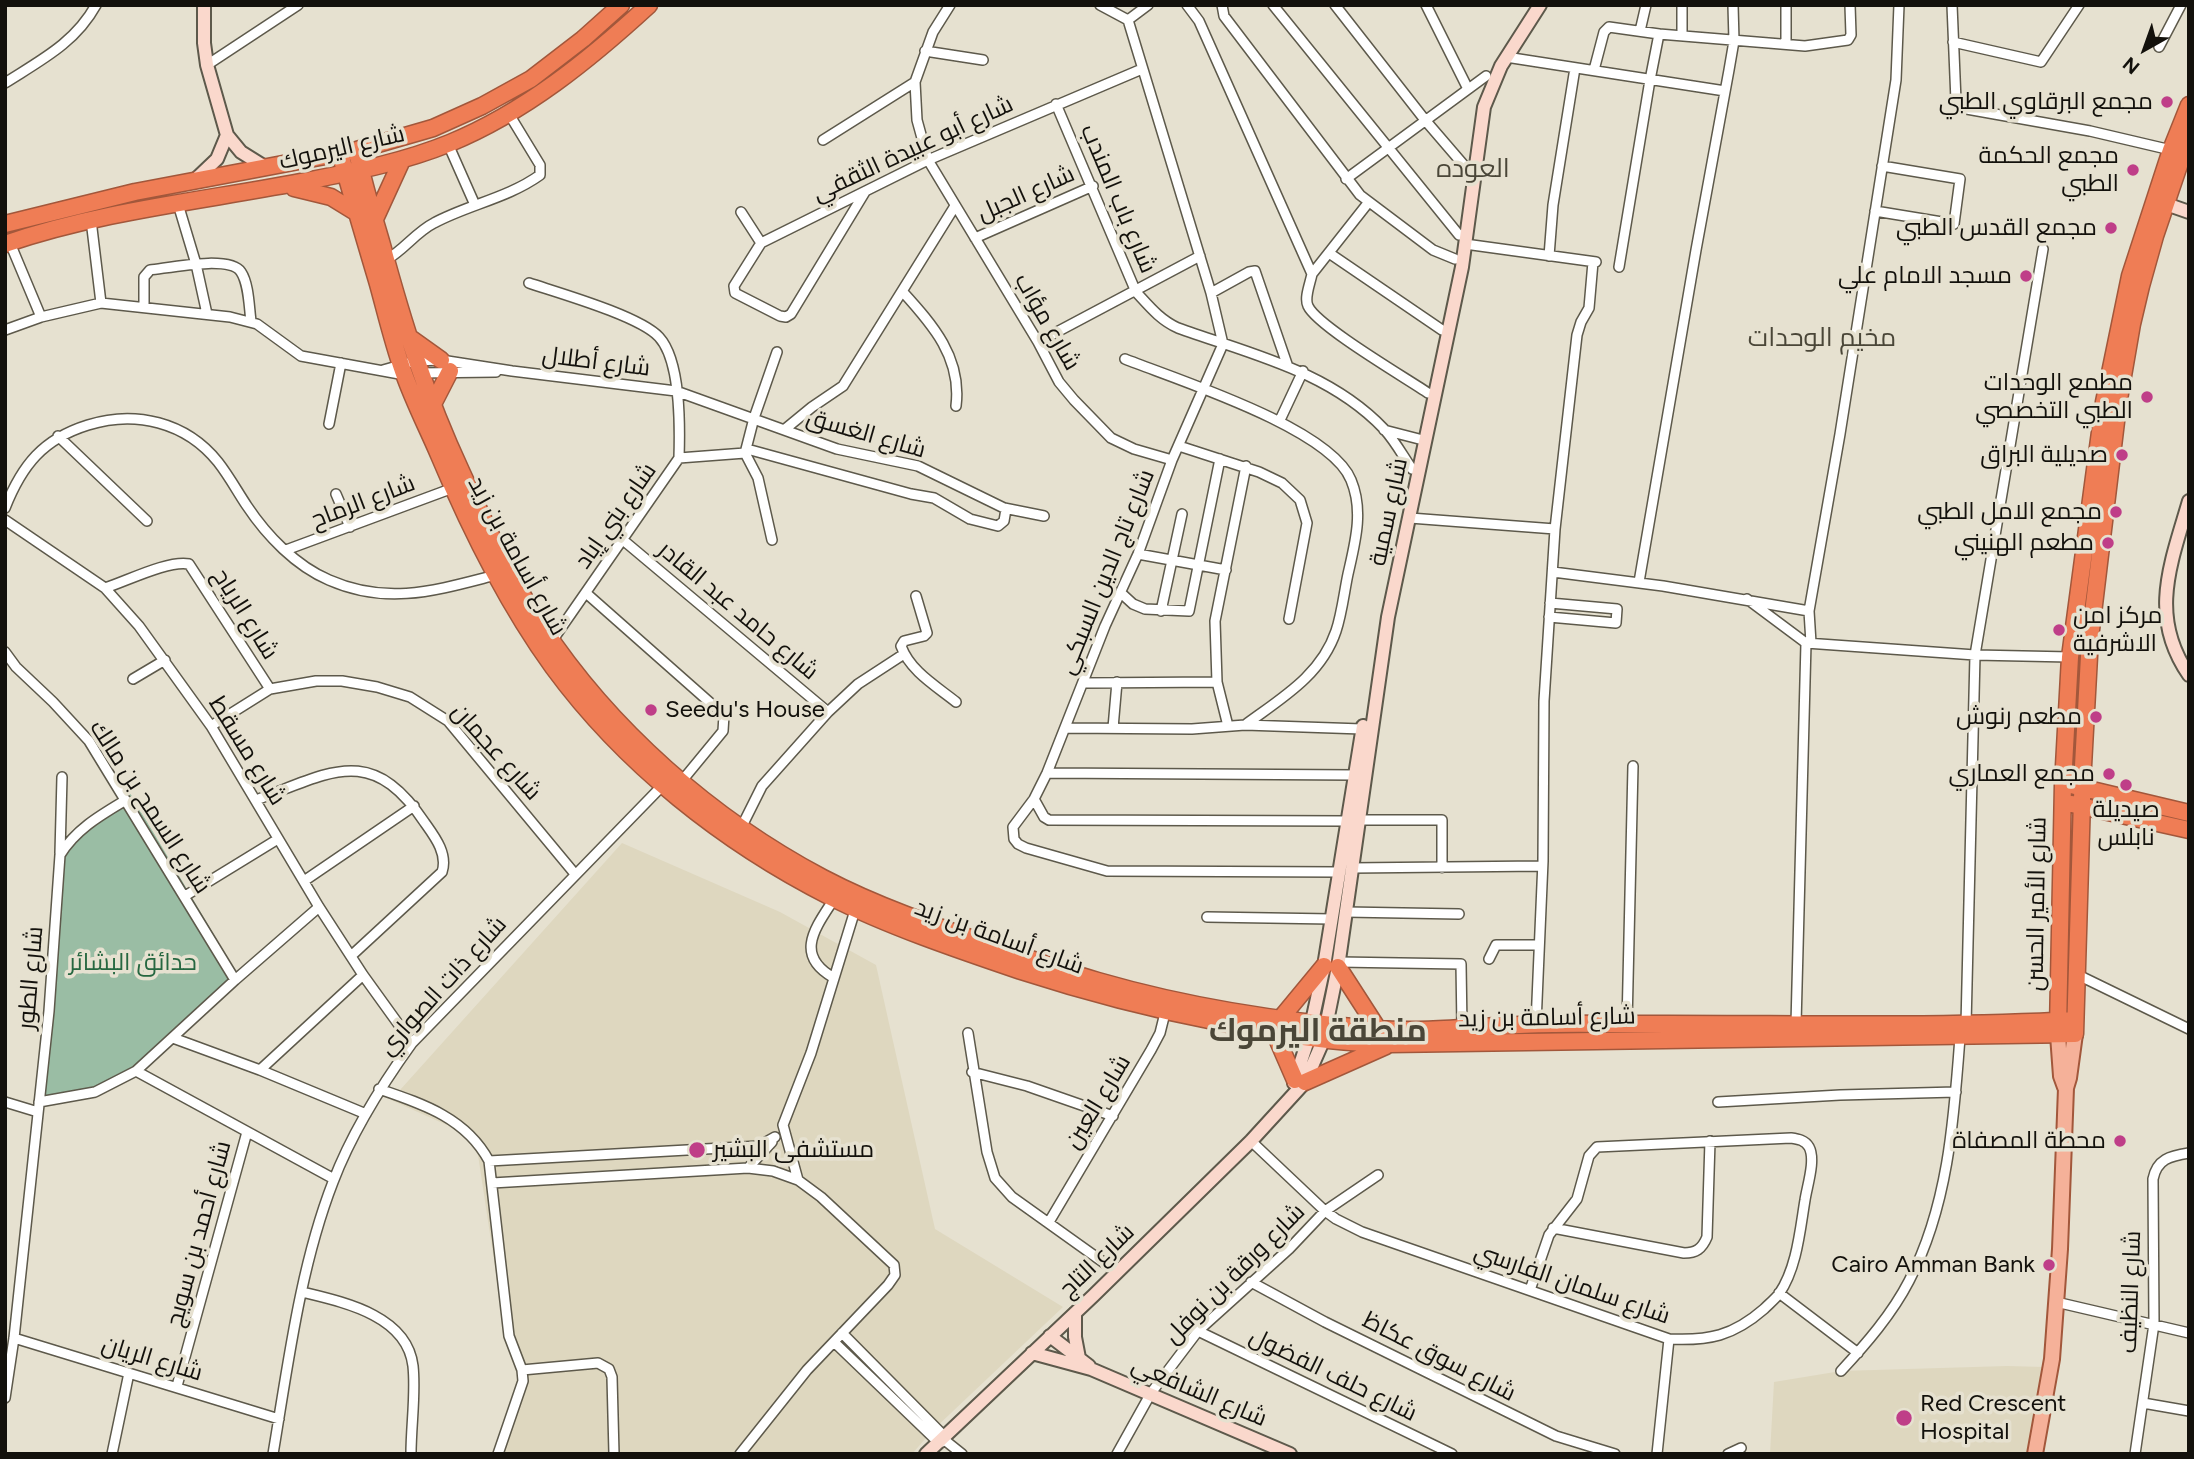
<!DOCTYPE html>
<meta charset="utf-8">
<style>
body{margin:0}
#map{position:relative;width:2194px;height:1459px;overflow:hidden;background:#e6e1d0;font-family:Figtree,sans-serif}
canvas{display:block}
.frame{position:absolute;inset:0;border:7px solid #13110c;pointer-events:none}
.north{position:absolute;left:2110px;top:14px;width:70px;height:70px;-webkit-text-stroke:5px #e6e1d0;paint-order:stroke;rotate:220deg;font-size:19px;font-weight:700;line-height:28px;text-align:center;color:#13110c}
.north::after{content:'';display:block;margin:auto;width:24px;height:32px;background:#13110c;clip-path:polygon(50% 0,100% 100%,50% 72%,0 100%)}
</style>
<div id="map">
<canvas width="2194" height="1459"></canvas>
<div class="frame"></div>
<div class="north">N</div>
</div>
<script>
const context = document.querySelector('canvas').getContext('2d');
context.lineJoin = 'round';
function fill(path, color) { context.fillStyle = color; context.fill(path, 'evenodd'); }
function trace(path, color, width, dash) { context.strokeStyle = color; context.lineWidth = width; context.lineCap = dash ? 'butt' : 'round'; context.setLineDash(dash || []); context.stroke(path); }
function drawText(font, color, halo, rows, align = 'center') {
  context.font = font + ' Figtree,Cairo,sans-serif'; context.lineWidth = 7; context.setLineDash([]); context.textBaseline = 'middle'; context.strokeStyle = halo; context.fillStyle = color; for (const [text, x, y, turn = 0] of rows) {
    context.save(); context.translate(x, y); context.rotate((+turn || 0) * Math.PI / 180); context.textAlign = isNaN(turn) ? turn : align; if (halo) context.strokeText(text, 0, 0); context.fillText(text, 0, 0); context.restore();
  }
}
const built = new Path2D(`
 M 622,843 L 780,912 L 876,965 L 935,1229 L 1063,1307 L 932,1431 L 912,1454 L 493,1454 L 519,1380 L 505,1333 L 478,1155 L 466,1136 L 458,1130 L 391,1100 Z
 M 2007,1366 L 2045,1367 L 2031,1454 L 1770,1454 L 1774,1382 L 1841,1371 Z`);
const green = new Path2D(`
 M 130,793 L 239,977 L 134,1068 L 91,1089 L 40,1106 L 62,852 L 89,821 Z`);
const street = new Path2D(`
 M 950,5 L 933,32 L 915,82 L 917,120 L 928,160 L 1038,342 L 1059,382 L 1074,400 L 1111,438 L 1134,449 L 1172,460
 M 1100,5 L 1128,20
 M 1187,5 L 1199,21 L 1312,274 C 1310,284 1304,298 1308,306 C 1317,326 1406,378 1428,393
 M 1222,5 L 1224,16 L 1360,195 L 1433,250 L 1455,259
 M 1273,5 L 1459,235
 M 1335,5 L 1425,120 L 1468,170
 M 1426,5 L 1468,89
 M 1682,5 L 1682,36
 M 1786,5 L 1786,44
 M 1952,5 L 1956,101 L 1961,108 L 2090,131 L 2171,150
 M 1128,20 L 1211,293 L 1223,344 L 1172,460 L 1138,554 L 1105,626 L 1047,773 L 1034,799 L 1013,827 L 1014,839 L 1018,844 L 1026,848 L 1107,871 L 1340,872
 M 1128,20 L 1148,5
 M 1640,31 L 1646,5
 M 1953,42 L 2041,62 L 2079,5
 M 2159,47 L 2181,5
 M 925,51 L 983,60
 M 1506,57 L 1725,91
 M 207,65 L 298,5
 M 1594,70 L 1604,32 L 1609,27 L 1659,34 L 1805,46 L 1848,40 L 1851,35 L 1850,5
 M 5,83 C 41,60 75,43 96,5
 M 1056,104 L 1136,292 C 1149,306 1160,320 1178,328 C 1250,354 1329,371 1384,429 C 1395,441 1403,456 1412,469
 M 823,140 L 915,82
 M 448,144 L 475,205
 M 1346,179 L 1486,76
 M 865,192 L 791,314 L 786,317 L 780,316 L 735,293 L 734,286 L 761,243 L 928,160 L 1142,69
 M 178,204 L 196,264 L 207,314
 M 1875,211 L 1954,224 L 1960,179 L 1882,166
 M 741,212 L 761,243
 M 91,220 L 101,303
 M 975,238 L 1093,186
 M 10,243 L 41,317 L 101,303 L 230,317 L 257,324 L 301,356 L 405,375
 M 1465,244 L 1596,262
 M 1329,253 L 1442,330
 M 1549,256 L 1553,205 L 1575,68
 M 386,260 C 404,250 416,232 434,223 C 467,205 508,198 540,175 L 540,165 L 509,114
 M 1619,267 L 1650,80 L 1659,34
 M 1312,274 L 1368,203
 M 529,283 C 559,293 640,316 659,337 C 681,361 680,426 679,458 L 552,641
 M 902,291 C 933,325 962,358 956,406
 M 1211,293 L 1249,272 L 1255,271 L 1287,364
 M 144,306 L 144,277 L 150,270 C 169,268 230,255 241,272 C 249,284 249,307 251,321
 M 5,330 L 41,317
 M 1038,342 L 1200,256
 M 1125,359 C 1178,380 1330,428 1351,480 C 1364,511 1355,543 1348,574 C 1344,593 1342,613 1336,631 C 1321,676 1280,699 1245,725
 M 383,370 L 415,361 L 441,360 L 512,371 L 676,391 L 837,449 L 918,466 L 1004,508 L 1044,516
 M 419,373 L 496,372
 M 1280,420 L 1303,371
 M 329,424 L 341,363
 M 784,430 L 812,407 L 843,386 L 955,206
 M 1384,430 L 1419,439
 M 58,436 L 147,521
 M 1179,446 L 1259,472 L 1282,483 L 1300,500 L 1307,523 L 1289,619
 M 747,449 L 911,494 L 934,498 L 970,519 L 998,526 L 1004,521 L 1006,509
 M 745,453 L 754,418 L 777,352
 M 679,458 L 745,453 L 758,478 L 772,540
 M 336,494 L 350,527
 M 5,508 C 22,465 43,439 88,425 C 135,410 186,422 218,462 C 229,476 237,491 247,506 C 267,536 296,566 329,580 C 388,606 437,590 496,575
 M 1410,518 L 1555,529 L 1544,701 L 1543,861 L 1536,1024
 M 5,520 L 105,588 L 139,626 L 211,726 L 319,907 L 363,975 L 412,1043
 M 1555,529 L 1577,335 L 1581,322 L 1589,308 L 1593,262
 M 623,540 L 828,712
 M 286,550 L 453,488
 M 1138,554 L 1226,570
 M 1553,572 L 1663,586 L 1809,611
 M 1639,582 L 1696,250 L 1729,70 L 1734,41 L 1733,5
 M 105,588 C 127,581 168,560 189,564 L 270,689
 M 586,593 L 724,715 L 723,731 L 681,782
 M 1121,593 L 1133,604 L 1145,609 L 1189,611 L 1220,459
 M 916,596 L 927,633 L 924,636 L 904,641 L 901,646 C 910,671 936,686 956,702
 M 1747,599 L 1806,643 L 1975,655 L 2070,657
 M 1161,611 L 1182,514
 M 1549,617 L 1616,623 L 1617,609 L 1550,603
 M 1811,643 L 1809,611 L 1840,434 L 1896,80 L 1899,5
 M 5,652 L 16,667 L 53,702 L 89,741 L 235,980
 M 133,679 L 165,660
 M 1083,683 L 1217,682
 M 211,726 L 270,689 L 316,681 L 342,681 L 377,687 L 410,697 L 448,721 L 575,874
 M 1228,726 L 1217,682 L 1215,621 L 1246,466
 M 1066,728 L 1192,729 L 1245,725 L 1362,729
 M 1113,728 L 1117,682
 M 1047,773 L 1355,775
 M 1034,799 L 1044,817 L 1049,820 L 1348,821
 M 256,800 C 330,773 371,742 425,823 C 435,837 448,854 442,872 L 351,956
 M 1358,820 L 1442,820 L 1442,868
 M 741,828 L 762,786 L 828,712 L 858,684 L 904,654
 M 60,853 L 62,777
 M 1352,868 L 1542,866
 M 304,881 L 414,806
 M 185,896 L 278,839
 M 1346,912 L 1459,914
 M 1207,917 L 1332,919
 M 1489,959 L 1496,945 L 1539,945
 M 1339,962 L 1461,964 L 1462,1028
 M 2076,974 L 2189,1029
 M 834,978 C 793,955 816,927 834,899
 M 1627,1024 L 1633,766
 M 1796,1024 L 1806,643
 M 1966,1025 L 1975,655 L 2043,249
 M 968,1033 L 987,1152 L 995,1178 L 1012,1197 L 1117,1272
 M 173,1038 L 260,1070 L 363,975
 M 260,1070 L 366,1114
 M 136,1071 L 334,1179
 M 972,1072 L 1027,1086 L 1113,1116
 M 379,1089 C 423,1104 466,1118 489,1161 L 509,1336 L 522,1370 L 523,1381 L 498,1454
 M 5,1102 L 38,1112
 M 39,1102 L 95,1092 L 136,1071 L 235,980 L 319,907
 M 1718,1102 L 1840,1095 L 1956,1092
 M 1251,1141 L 1325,1211 L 1336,1219 L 1362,1232 L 1669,1339 C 1709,1341 1733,1336 1764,1309 C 1769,1304 1775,1299 1779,1294 C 1797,1268 1800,1230 1805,1200 C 1807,1186 1816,1160 1809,1147 C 1805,1140 1798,1139 1791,1138 L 1597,1147 L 1589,1156 L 1577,1199 L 1549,1235 L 1530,1290
 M 772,1142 L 748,1168 L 773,1171 L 798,1180
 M 489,1161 L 759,1146 L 775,1137
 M 492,1183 L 748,1168
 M 1049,1222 L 1151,1050 L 1160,1033 L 1166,1009
 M 1553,1228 L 1684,1253 C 1696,1253 1702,1249 1707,1237 L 1710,1141
 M 1251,1282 L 1325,1322 L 1556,1436 L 1615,1454
 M 302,1292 C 343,1302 407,1315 413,1366 C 416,1394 411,1425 411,1454
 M 1779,1293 L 1858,1353
 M 2056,1302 L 2189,1333
 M 1198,1331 L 1452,1454
 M 842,1333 L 944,1436 L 947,1442 L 962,1454
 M 14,1338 L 279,1419
 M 834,1342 L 938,1442 L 942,1442
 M 522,1370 L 598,1363 L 609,1369 L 612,1377 L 614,1454
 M 1841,1371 C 1866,1344 1892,1314 1909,1281 C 1948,1207 1954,1119 1960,1037
 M 177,1386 L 247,1132
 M 5,1398 L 14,1338 L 49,1011 L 60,855 C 76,829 101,815 126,800
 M 2143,1403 L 2189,1411
 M 112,1454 L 129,1373
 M 273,1454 C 288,1365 300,1267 333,1182 C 352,1132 381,1086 412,1043 L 663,785
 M 740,1454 L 807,1370 L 888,1285 L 895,1275 L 894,1265 L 821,1197 L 798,1180 L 783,1125 L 811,1053 L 856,907
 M 1117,1454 L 1151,1393 L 1198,1331 L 1289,1249 L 1325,1211 L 1378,1175
 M 1657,1454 L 1669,1339
 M 1728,1454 L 1741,1448
 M 2135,1454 L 2154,1324 L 2153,1179 C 2157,1159 2170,1156 2189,1153`);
const secondary = new Path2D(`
 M 204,5 L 204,43 L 207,65 L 227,135 L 241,152 L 265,167
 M 196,179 L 217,159 L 227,135
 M 2166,204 L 2189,212
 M 2189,501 C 2171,563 2148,616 2189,675
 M 1294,1083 L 1308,1040 L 1324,966 L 1363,726
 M 1075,1313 L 1075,1337 L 1079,1358
 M 1050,1336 L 1089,1366
 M 1032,1353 L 1091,1369 L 1290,1454
 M 926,1454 L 1093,1296 L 1251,1141 L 1305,1082 L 1323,1041 L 1338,967 L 1388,617 L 1462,267 L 1484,107 L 1501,66 L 1540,5`);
const primary = new Path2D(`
 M 2058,1035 L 2061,1076 L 2065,1087
 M 2035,1454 L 2052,1359 L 2060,1249 L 2066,1088 L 2069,1078 L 2075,1034`);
const highway = new Path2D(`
 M 357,150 C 362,182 373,213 382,245 C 403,323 426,396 461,471 C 485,523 509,577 541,625 C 610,730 712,819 823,878 C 880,908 944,929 1005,950 C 1036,961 1067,972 1098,981 C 1188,1007 1284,1022 1377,1029 C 1424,1032 1472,1027 1519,1025 C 1555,1023 1592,1024 1628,1024 C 1777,1023 1927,1028 2075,1020
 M 340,153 C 352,197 365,240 378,284 C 386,313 393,343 403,371 C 413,400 427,427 439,455 C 470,529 506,602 553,667 C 624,764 724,843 831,897 C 888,926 959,950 1021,971 C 1086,992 1151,1009 1218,1022 C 1276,1034 1331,1043 1390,1044 L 2075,1034 L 2083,766 L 2090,638 L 2118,405 L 2132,324 L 2141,286 L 2155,236 L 2189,136
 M 294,188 L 331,197 L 357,213
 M 375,219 L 402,160
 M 5,224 L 135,192 L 357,150 L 433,128 L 482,106 L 531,79 L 583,39 L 621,5
 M 5,244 C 104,210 210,200 311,180 C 358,171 406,161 450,143 C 525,112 589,60 649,5
 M 406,335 L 441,360
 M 432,406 L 450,371
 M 2075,786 L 2189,813
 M 2072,804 L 2189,830
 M 1338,967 L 1378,1029
 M 1281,1018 L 1324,966
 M 2058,1029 L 2063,784 L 2070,657 L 2104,402 L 2130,276 L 2171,150 L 2189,105
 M 1275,1034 L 1295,1080
 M 1305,1082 L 1386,1046`);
const markers = [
 [2167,102,7,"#bf3e88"],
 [2133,170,7,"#bf3e88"],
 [2111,228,7,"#bf3e88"],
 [2026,276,7,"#bf3e88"],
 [2147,397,7,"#bf3e88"],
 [2122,455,7,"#bf3e88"],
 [2116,512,7,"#bf3e88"],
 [2108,543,7,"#bf3e88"],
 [2059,630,7,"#bf3e88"],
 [651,710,7,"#bf3e88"],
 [2096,717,7,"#bf3e88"],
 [2109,774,7,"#bf3e88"],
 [2126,785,7,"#bf3e88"],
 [2120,1141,7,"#bf3e88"],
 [697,1150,9,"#bf3e88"],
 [2049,1265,7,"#bf3e88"],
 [1904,1418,9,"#bf3e88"]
];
const poiNames = [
 ["مجمع البرقاوي الطبي",2153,102],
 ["مجمع الحكمة",2119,156],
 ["الطبي",2119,184],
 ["مجمع القدس الطبي",2097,228],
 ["مسجد الامام علي",2012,276],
 ["مطمع الوحدات",2133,383],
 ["الطبي التخصصي",2133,411],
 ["صديلية البراق",2108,455],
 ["مجمع الامل الطبي",2102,512],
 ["مطعم الهنيني",2094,543],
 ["مركز امن",2073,616,"left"],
 ["الاشرفية",2073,644,"left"],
 ["Seedu's House",665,710,"left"],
 ["مطعم رنوش",2082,717],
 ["مجمع العماري",2095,774],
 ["صيديلة",2126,810,"center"],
 ["نابلس",2126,838,"center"],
 ["محطة المصفاة",2106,1141],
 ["مستشفى البشير",713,1150,"left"],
 ["Cairo Amman Bank",2035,1265],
 ["Red Crescent",1920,1404,"left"],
 ["Hospital",1920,1432,"left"]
];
const streetNames = [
 ["شارع اليرموك",342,148,-13],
 ["شارع أبو عبيدة الثقفي",913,149,-25],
 ["شارع الجبل",1026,194,-24],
 ["شارع باب المندب",1118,199,67],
 ["شارع مؤاب",1047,322,60],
 ["شارع أطلال",596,362,7],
 ["شارع الغسق",866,434,16],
 ["شارع الرماح",363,502,-21],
 ["شارع سمية",1389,512,-78],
 ["شارع بني إياد",616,516,-55],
 ["شارع أسامة بن زيد",517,556,61],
 ["شارع تاج الدين السبكي",1107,572,-68],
 ["شارع حامد عبد القادر",738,611,40],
 ["شارع الرياح",245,614,58],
 ["شارع مسقط",247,751,58],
 ["شارع عجمان",496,752,48],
 ["شارع السمح بن مالك",150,807,57],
 ["شارع الأمير الحسن",2037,904,-89],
 ["شارع أسامة بن زيد",999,937,20],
 ["شارع الطور",31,978,-85],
 ["شارع ذات الصواري",443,986,-48],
 ["شارع أسامة بن زيد",1547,1018,-1],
 ["شارع العين",1098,1102,-59],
 ["شارع أحمد بن سويج",199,1234,-75],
 ["شارع التاج",1097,1261,-44],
 ["شارع ورقة بن نوفل",1235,1274,-45],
 ["شارع سلمان الفارسي",1572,1284,19],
 ["شارع النظيف",2131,1292,-88],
 ["شارع سوق عكاظ",1439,1357,27],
 ["شارع الريان",152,1359,17],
 ["شارع حلف الفضول",1333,1375,26],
 ["شارع الشافعي",1199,1392,23]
];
const parkNames = [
 ["حدائق البشائر",133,963]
];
const neighbourhoodNames = [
 ["العوده",1473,169],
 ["مخيم الوحدات",1822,338]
];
const districtNames = [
 ["منطقة اليرموك",1318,1032]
];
fill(built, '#ded7bf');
fill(green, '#9abda4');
trace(street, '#5d594b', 12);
trace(secondary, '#5d594b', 16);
trace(primary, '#a2573b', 18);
trace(highway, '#a2573b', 19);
trace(street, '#fff', 9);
trace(secondary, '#fad8cc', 12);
trace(primary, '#f5b199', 14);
trace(highway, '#ef7d55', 16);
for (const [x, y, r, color] of markers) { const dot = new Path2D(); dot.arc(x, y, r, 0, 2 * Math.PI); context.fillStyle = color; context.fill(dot); trace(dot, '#e6e1d0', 2.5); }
drawText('24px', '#13110c', '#e6e1d0', poiNames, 'right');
drawText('24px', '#13110c', '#e6e1d0', streetNames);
drawText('24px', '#266740', '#e6e1d0', parkNames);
drawText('26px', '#4a4638', '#e6e1d0', neighbourhoodNames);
drawText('bold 32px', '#4a4638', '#e6e1d0', districtNames);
</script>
